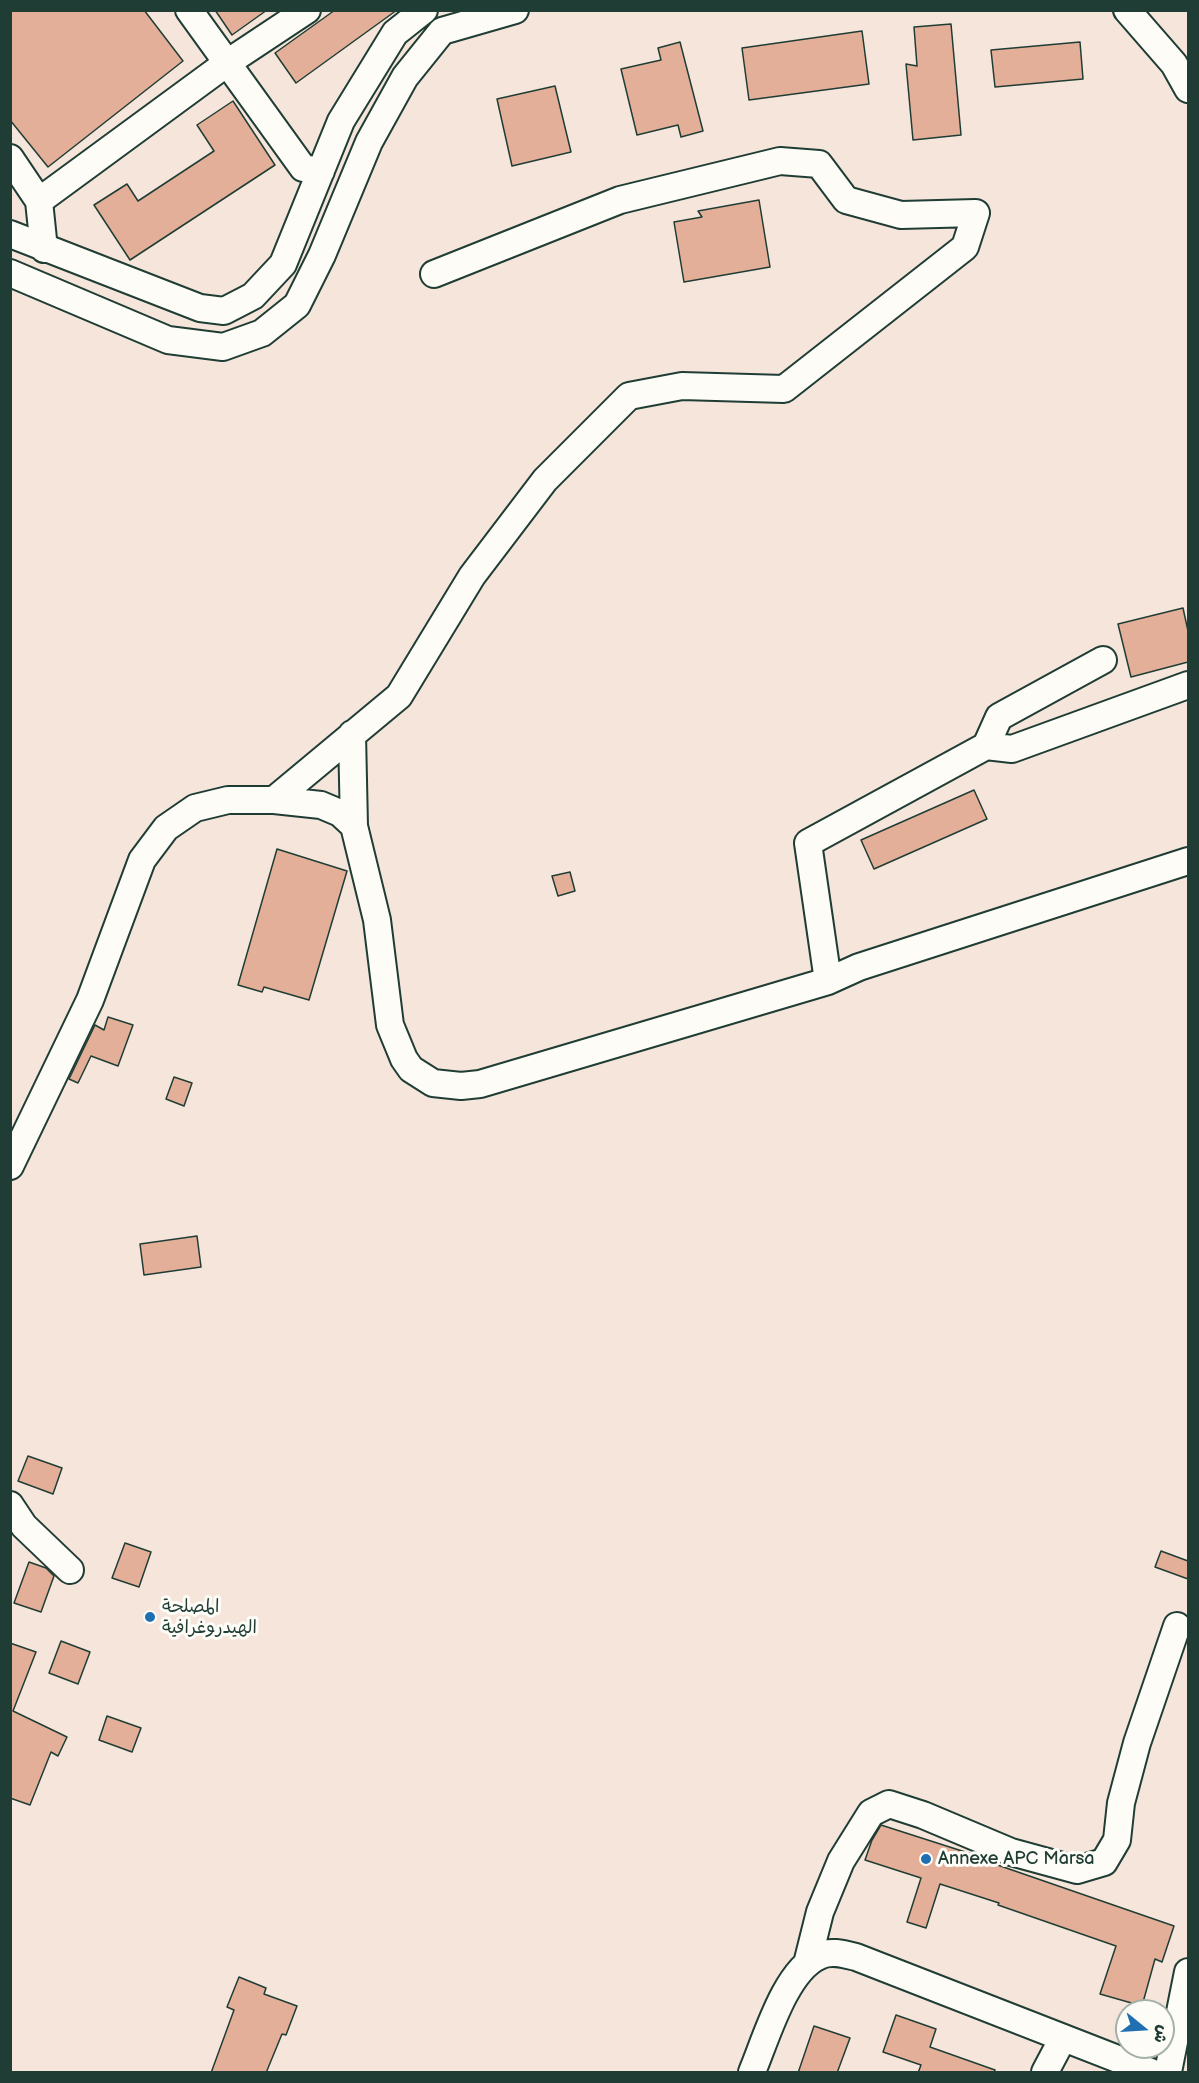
<!DOCTYPE html>
<meta charset="utf-8">
<style>
body{margin:0}
#map{position:relative;width:1199px;height:2083px;overflow:hidden;background:#f6e5db;font-family:"Balsamiq Sans","Playpen Sans Arabic",sans-serif}
canvas{display:block}
.frame{position:absolute;inset:0;border:12px solid #1f3d34;pointer-events:none}
.north{position:absolute;left:1115px;top:1999px;width:60px;height:60px;box-sizing:border-box;background:#fdfcf7;border:2px solid #a4b0a9;border-radius:50%;rotate:108deg;font-size:16px;font-weight:700;line-height:24px;text-align:center;color:#1f3d34}
.north::after{content:'';display:block;margin:auto;width:21px;height:27px;background:#1f6fb2;clip-path:polygon(50% 0,100% 100%,50% 72%,0 100%)}
</style>
<div id="map">
<canvas width="1199" height="2083"></canvas>
<div class="frame"></div>
<div class="north">ش</div>
</div>
<script>
const context = document.querySelector('canvas').getContext('2d');
context.lineJoin = 'round';
function fill(path, color) { context.fillStyle = color; context.fill(path, 'evenodd'); }
function trace(path, color, width, dash) { context.strokeStyle = color; context.lineWidth = width; context.lineCap = dash ? 'butt' : 'round'; context.setLineDash(dash || []); context.stroke(path); }
function drawText(font, color, halo, rows, align = 'center') {
  context.font = font + ' "Balsamiq Sans","Playpen Sans Arabic",sans-serif'; context.lineWidth = 6; context.setLineDash([]); context.textBaseline = 'middle'; context.strokeStyle = halo; context.fillStyle = color; for (const [text, x, y, turn = 0] of rows) {
    context.save(); context.translate(x, y); context.rotate((+turn || 0) * Math.PI / 180); context.textAlign = isNaN(turn) ? turn : align; if (halo) context.strokeText(text, 0, 0); context.fillText(text, 0, 0); context.restore();
  }
}
const building = new Path2D(`
 M 10,10 L 144,10 L 183,61 L 48,167 L 10,120 Z
 M 215,10 L 267,10 L 232,35 Z
 M 335,10 L 397,10 L 296,83 L 275,53 Z
 M 951,24 L 961,135 L 913,140 L 906,64 L 917,66 L 914,27 Z
 M 862,31 L 869,84 L 749,100 L 742,48 Z
 M 680,42 L 703,131 L 681,137 L 678,125 L 637,135 L 621,69 L 661,60 L 658,48 Z
 M 1080,42 L 1083,79 L 995,87 L 991,50 Z
 M 555,86 L 571,152 L 512,166 L 497,99 Z
 M 233,101 L 275,165 L 130,260 L 94,205 L 127,184 L 138,201 L 214,151 L 197,125 Z
 M 759,200 L 770,267 L 684,282 L 674,222 L 702,217 L 698,211 Z
 M 1183,608 L 1188,631 L 1188,662 L 1131,677 L 1118,624 Z
 M 974,790 L 987,819 L 874,869 L 861,840 Z
 M 277,849 L 347,871 L 309,1000 L 264,987 L 262,992 L 238,985 Z
 M 570,872 L 575,891 L 558,896 L 552,876 Z
 M 108,1017 L 133,1025 L 118,1066 L 91,1056 L 78,1083 L 69,1079 L 95,1025 L 104,1030 Z
 M 174,1077 L 192,1083 L 184,1106 L 166,1099 Z
 M 197,1236 L 201,1267 L 144,1275 L 140,1244 Z
 M 28,1456 L 62,1468 L 53,1494 L 18,1481 Z
 M 125,1543 L 151,1552 L 139,1587 L 112,1578 Z
 M 1161,1551 L 1188,1561 L 1188,1579 L 1155,1567 Z
 M 29,1562 L 46,1568 L 54,1576 L 41,1612 L 14,1603 Z
 M 61,1641 L 90,1652 L 78,1684 L 49,1673 Z
 M 10,1643 L 36,1652 L 13,1711 L 67,1737 L 58,1756 L 51,1752 L 30,1805 L 10,1798 Z
 M 107,1716 L 141,1728 L 132,1752 L 99,1740 Z
 M 881,1825 L 987,1859 L 986,1861 L 1174,1926 L 1162,1962 L 1155,1959 L 1142,2006 L 1100,1994 L 1116,1946 L 998,1905 L 999,1903 L 940,1884 L 926,1928 L 907,1922 L 921,1878 L 865,1860 L 872,1840 Z
 M 239,1977 L 266,1988 L 264,1994 L 297,2006 L 286,2035 L 282,2034 L 266,2073 L 211,2073 L 234,2010 L 227,2007 Z
 M 896,2015 L 936,2029 L 930,2047 L 995,2070 L 994,2073 L 918,2073 L 921,2065 L 883,2052 Z
 M 814,2026 L 850,2038 L 837,2073 L 798,2073 Z`);
const minor = new Path2D(`
 M 189,10 L 303,168 L 321,171
 M 1127,10 L 1174,64 L 1188,89
 M 10,158 L 39,201 L 44,249
 M 39,201 L 227,63 L 307,10
 M 10,234 L 200,308 L 224,311 L 253,296 L 283,264 L 341,121 L 395,33 L 424,10
 M 10,273 L 168,340 L 223,347 L 262,333 L 297,305 L 322,255 L 369,142 L 405,77 L 442,31 L 515,10
 M 352,734 L 354,826
 M 986,746 L 999,717 L 1103,660
 M 274,800 L 399,696 L 472,576 L 545,480 L 629,396 L 682,386 L 784,389 L 965,247 L 976,213 L 901,215 L 846,200 L 819,164 L 780,161 L 620,200 L 434,274
 M 828,981 L 808,843 L 986,746 L 1012,749 L 1188,685
 M 10,1166 L 90,1000 L 142,860 L 166,828 L 195,808 L 228,800 L 274,800 L 321,805 L 340,813 L 354,826 L 377,920 L 390,1025 L 404,1059 L 411,1069 L 433,1083 L 461,1086 L 480,1084 L 828,981 L 859,967 L 1188,861
 M 10,1505 L 24,1526 L 70,1570
 M 807,1964 L 820,1912 L 841,1861 L 871,1813 L 889,1804 L 923,1815 L 1011,1852 L 1077,1870 L 1104,1862 L 1117,1840 L 1121,1803 L 1137,1743 L 1177,1626
 M 752,2072 C 766,2039 785,1971 819,1956 C 830,1950 844,1954 856,1957 L 1151,2072
 M 1045,2072 L 1063,2038
 M 1168,2072 L 1188,1972`);
const markers = [
 [150,1617,6,"#1f6fb2"],
 [926,1859,6,"#1f6fb2"]
];
const poiNames = [
 ["المصلحة",162,1607],
 ["الهيدروغرافية",162,1628],
 ["Annexe APC Marsa",938,1859]
];
fill(building, '#e4af99');
trace(building, '#1f3d34', 1.5);
trace(minor, '#1f3d34', 30);
trace(minor, '#fdfcf7', 26);
for (const [x, y, r, color] of markers) { const dot = new Path2D(); dot.arc(x, y, r, 0, 2 * Math.PI); context.fillStyle = color; context.fill(dot); trace(dot, '#fdfcf7', 2); }
drawText('18px', '#1f3d34', '#fdfcf7', poiNames, 'left');
</script>
